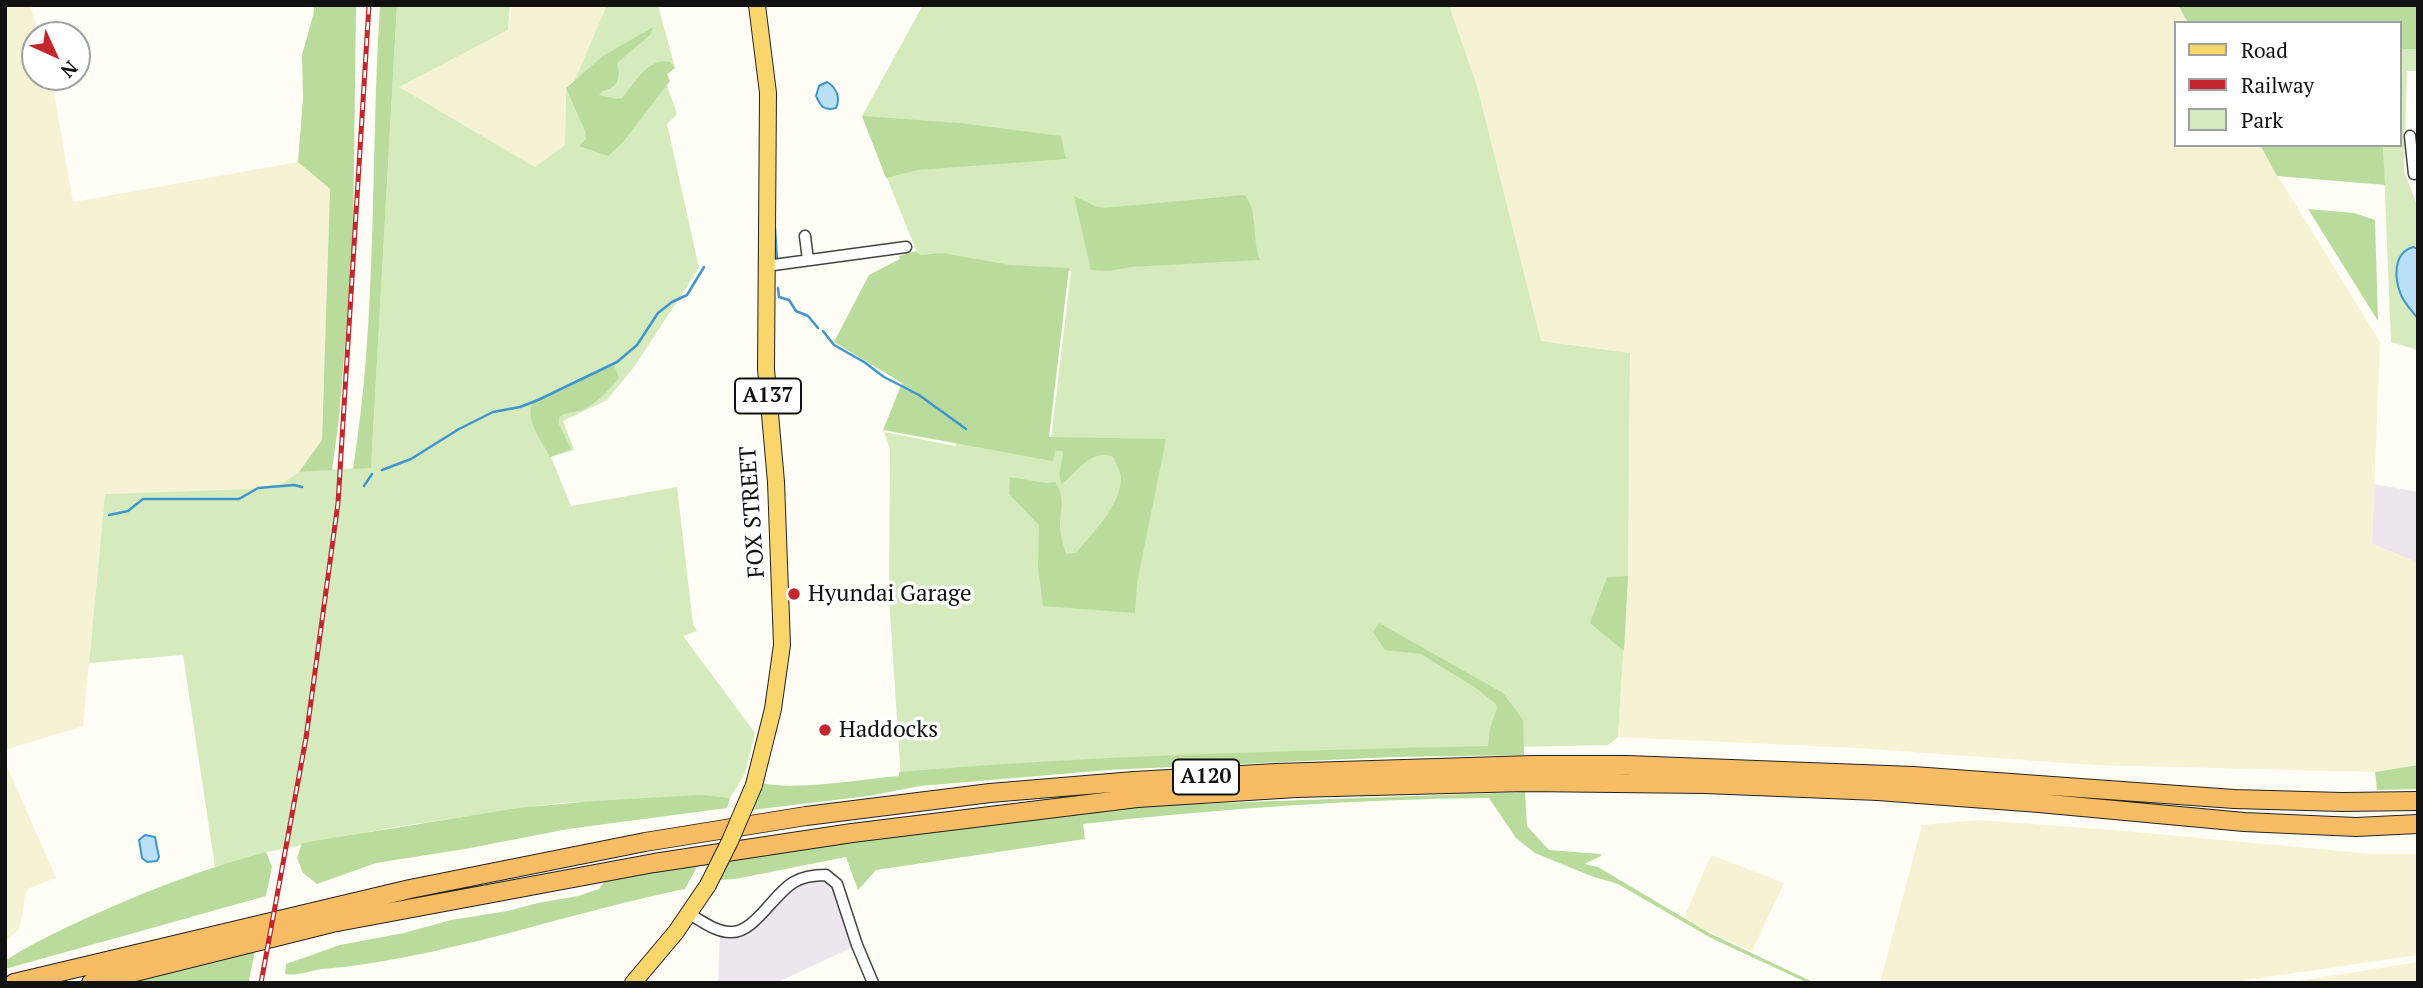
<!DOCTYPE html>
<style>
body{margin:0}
#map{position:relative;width:2423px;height:988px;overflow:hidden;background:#fffdf5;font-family:"PT Serif",serif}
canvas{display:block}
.frame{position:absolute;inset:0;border:7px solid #111;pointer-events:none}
.legend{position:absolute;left:2174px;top:21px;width:228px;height:126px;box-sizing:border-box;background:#fff;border:2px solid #a0a0a0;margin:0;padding:9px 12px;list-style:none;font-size:21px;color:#111}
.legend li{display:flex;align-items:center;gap:14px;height:35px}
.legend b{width:35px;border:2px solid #a0a0a0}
.north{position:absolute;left:21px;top:21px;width:70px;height:70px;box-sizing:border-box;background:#fff;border:2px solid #a0a0a0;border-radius:50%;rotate:135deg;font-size:19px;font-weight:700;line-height:28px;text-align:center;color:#111}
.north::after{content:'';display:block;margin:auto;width:24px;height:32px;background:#c4262e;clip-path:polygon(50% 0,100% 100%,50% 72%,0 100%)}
</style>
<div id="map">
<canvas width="2423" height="988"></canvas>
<div class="frame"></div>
<ul class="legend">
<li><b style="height:9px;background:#f9d66b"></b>Road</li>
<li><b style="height:9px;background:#c4262e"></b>Railway</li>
<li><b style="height:19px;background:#d5ebbd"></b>Park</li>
</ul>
<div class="north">N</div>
</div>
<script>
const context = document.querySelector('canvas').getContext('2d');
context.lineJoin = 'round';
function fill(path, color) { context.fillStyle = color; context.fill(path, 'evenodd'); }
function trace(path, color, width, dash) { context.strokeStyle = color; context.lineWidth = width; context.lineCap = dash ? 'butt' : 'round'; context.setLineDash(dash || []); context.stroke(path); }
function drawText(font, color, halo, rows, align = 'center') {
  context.font = font + ' "PT Serif",serif'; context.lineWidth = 7; context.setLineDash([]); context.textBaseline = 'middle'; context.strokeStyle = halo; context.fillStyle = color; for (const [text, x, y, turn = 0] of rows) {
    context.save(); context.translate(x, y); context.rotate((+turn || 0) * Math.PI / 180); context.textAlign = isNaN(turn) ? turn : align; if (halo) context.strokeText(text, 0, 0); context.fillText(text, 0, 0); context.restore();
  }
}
const industrial = new Path2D(`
 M 2374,484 L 2418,492 L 2418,563 L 2372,544 Z
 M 832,877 L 857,945 L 776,983 L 718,983 L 720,931 L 733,933 L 791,883 Z`);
const farmland = new Path2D(`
 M 5,5 L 30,5 L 39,35 L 35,35 L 35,77 L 51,77 L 73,202 L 298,162 L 330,189 L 322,440 L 299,472 L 275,488 L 105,494 L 83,726 L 5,750 Z
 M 511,5 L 607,5 L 577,78 L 566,88 L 565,145 L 535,167 L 398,87 L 508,30 Z
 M 1449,5 L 2177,5 L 2188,23 L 2176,23 L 2176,145 L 2259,145 L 2380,342 L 2372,544 L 2418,563 L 2418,765 L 2375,772 L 2095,765 L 1857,748 L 1618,737 L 1628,576 L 1630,353 L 1541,341 L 1477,86 Z
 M 5,762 L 56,878 L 27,889 L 19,930 L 5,941 Z
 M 1979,820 L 2113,830 L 2373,854 L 2418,854 L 2418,955 L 2226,983 L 1880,983 L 1922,825 Z
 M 1711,855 L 1784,883 L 1752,951 L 1683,920 Z
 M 2418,962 L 2418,983 L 2284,983 L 2305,980 Z`);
const green = new Path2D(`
 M 397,5 L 510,5 L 508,30 L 399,87 L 535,167 L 565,145 L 566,90 L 575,80 L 607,5 L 658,5 L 675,68 L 667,74 L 670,81 L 667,85 L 677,114 L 667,124 L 699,268 L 634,367 L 607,400 L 563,421 L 574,450 L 551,457 L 571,506 L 677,487 L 693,624 L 697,631 L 683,636 L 755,733 L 745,773 L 730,798 L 559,803 L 395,827 L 267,852 L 215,867 L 183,655 L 89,663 L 105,494 L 275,488 L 299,472 L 371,467 Z
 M 923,5 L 1449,5 L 1477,86 L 1541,341 L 1630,353 L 1628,576 L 1618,737 L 1608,745 L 1421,749 L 901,779 L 889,597 L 890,449 L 884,432 L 955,446 L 969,429 L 1051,439 L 1071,271 L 1038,270 L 923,257 L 916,250 L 862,116 Z
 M 2400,49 L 2418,49 L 2418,71 L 2407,71 L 2404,171 L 2418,208 L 2418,350 L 2391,342 L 2383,145 L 2400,145 Z`);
const forest = new Path2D(`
 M 314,5 L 356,5 L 353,246 L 339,419 L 332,470 L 299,472 L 322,440 L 330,189 L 298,162 L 303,98 L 302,55 L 314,12 Z
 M 380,5 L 397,5 L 371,468 L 353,469 C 378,315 370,160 380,5 Z
 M 2178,5 L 2418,5 L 2418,49 L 2400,49 L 2400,23 L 2188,23 Z
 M 653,27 L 650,35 L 617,63 C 621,78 618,88 602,91 L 599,95 L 617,99 L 622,98 C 634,85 647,57 670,62 L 675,68 L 667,74 L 670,81 L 623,142 L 608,156 L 579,146 L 586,139 L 585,131 L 566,88 L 603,56 Z
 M 862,116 L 959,123 L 1061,136 L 1066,159 L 917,170 L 886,178 Z
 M 2260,145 L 2383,145 L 2385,185 L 2277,176 Z
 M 1244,195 C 1258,205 1252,243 1260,260 L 1130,267 L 1110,271 L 1091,270 L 1074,196 L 1095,206 L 1104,208 Z
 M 2308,209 L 2354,213 L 2375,220 L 2378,321 Z
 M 916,251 L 921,255 L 942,253 L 1010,265 L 1069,268 L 1049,437 L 1166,439 L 1137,583 L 1135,613 L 1043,606 L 1038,567 L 1039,525 L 1009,494 L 1010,477 L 1046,483 L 1055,482 C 1066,497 1060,510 1060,526 C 1060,535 1064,546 1066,554 L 1076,553 C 1093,532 1121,506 1121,477 C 1120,471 1116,463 1113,457 C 1094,447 1076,472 1062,484 C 1056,473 1063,463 1063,451 L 1055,451 L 1053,461 L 883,430 L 902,383 L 834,342 L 869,275 L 900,259 L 899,256 Z
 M 614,365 L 619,378 C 609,390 596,404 582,410 C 574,413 566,412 559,417 L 559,424 L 571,449 L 550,457 C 542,441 525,421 532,402 Z
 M 1628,576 L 1624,651 L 1590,623 L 1607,577 Z
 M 1379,623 L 1503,693 L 1523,720 L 1524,755 L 1393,757 L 1108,770 L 920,786 L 868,796 L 752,810 L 761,783 C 795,791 862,779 899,776 L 899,772 C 1095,755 1292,751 1488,746 L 1490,728 L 1497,708 L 1496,704 L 1476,688 L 1421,654 L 1385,650 L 1373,632 Z
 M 2418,765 L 2418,789 L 2377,790 L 2375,772 Z
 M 1525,792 L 1527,826 L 1549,850 L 1601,854 L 1601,856 L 1584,864 L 1598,867 L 1709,933 L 1815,983 L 1808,983 L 1711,938 L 1618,884 L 1591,876 L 1535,853 L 1516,838 L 1489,798 C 1353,799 1218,809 1083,824 L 1085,839 L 876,870 L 858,890 L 846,857 L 735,879 L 717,880 L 735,849 L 1110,807 Z
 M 700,795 L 730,798 L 727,808 L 568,829 L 465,849 L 376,863 L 317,884 L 303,873 L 297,858 L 302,843 L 518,808 L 594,801 Z
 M 266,852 L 272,867 L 266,896 L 5,969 L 5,961 C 35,941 67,927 100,912 C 154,888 209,867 266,852 Z
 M 700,861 L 685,889 C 571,912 459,953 344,967 C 335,968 326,968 317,970 C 305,972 297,976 285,974 L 286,964 L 340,945 L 404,933 L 451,920 L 508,911 L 538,903 L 578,896 L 599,889 L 604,882 Z
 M 255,950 L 249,981 L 246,983 L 132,983 Z`);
const water = new Path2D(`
 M 827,82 C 836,87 841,98 836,108 C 824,111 821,107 816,96 L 819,86 Z
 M 2413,247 L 2418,249 L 2418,319 C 2413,312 2405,304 2401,295 C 2394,278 2393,253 2413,247 Z
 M 145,835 L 155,837 L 159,857 L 157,861 L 147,862 L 142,858 L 139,840 Z`);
const stream = new Path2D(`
 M 775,228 L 777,260
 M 778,288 L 779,297 L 789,300 L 796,311 L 808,316 L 818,328
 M 823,331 L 834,345 L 864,362 L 884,377 L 919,395 L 966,429
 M 382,470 L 411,459 L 459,429 L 493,412 L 520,407 L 538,400 L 617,362 L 637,345 L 658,313 L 672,302 L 687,295 L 704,267
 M 364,486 L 372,474
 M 109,515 L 128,511 L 143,499 L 239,499 L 258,488 L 294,485 L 302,487`);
const minor = new Path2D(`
 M 2410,136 L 2414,174
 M 805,236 L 808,260
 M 766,266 L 906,247
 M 689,914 C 702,921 716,932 730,932 C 754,934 774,893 794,882 C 804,876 815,875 826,875 L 837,884 L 857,945 L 873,983`);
const primary = new Path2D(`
 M 754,785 L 773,709 L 782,645 L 776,482 L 766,369 L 768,93 L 757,5
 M 633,983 L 676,932 L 708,885`);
const trunk = new Path2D(`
 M 14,983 L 410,889 L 645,842 L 806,816 L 990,793 L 1134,781 L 1276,773 L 1532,765 L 1627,765 L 1913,776 L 2234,799 L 2342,802 L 2418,801
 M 91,983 L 332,923 L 654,863 L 852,833 L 1137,798 L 1296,788 L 1525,782 L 1705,784 L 1878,791 L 2039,803 L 2244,822 L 2356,827 L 2418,824`);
const rail = new Path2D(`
 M 261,983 L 306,738 L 338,503 L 369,5`);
const primaryBridge = new Path2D(`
 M 708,885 L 730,841 L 754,785`);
const markers = [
 [794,594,7,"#c4262e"],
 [825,730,7,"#c4262e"]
];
const shields = [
 [768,396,66],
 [1206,777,66]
];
const shieldNames = [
 ["A137",768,396],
 ["A120",1206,777]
];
const streetNames = [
 ["FOX STREET",753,512,-94]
];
const poiNames = [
 ["Hyundai Garage",808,594],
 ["Haddocks",839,730]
];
fill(industrial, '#eee6ef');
fill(farmland, '#f6f3d4');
fill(green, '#d5ebbd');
fill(forest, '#b9dc9c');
fill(water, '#b9e0f7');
trace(water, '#3f96cf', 2);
trace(stream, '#3f96cf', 2.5);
trace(minor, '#444', 13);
trace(primary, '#222', 18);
trace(trunk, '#222', 20);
trace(minor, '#fff', 10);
trace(primary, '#f9d66b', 16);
trace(trunk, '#f7bc64', 18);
trace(rail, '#c4262e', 5);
trace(rail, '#fff', 2.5, [8]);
trace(primaryBridge, '#222', 18, []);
trace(primaryBridge, '#f9d66b', 16);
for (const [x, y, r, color] of markers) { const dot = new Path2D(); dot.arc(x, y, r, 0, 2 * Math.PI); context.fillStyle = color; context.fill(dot); trace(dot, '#fff', 2.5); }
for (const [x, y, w] of shields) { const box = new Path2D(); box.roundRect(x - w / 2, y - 17.5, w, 35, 5); context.fillStyle = '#fff'; context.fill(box); trace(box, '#111', 2); }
drawText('bold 21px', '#111', null, shieldNames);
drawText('23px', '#111', '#fff', streetNames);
drawText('23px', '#111', '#fff', poiNames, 'left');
</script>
